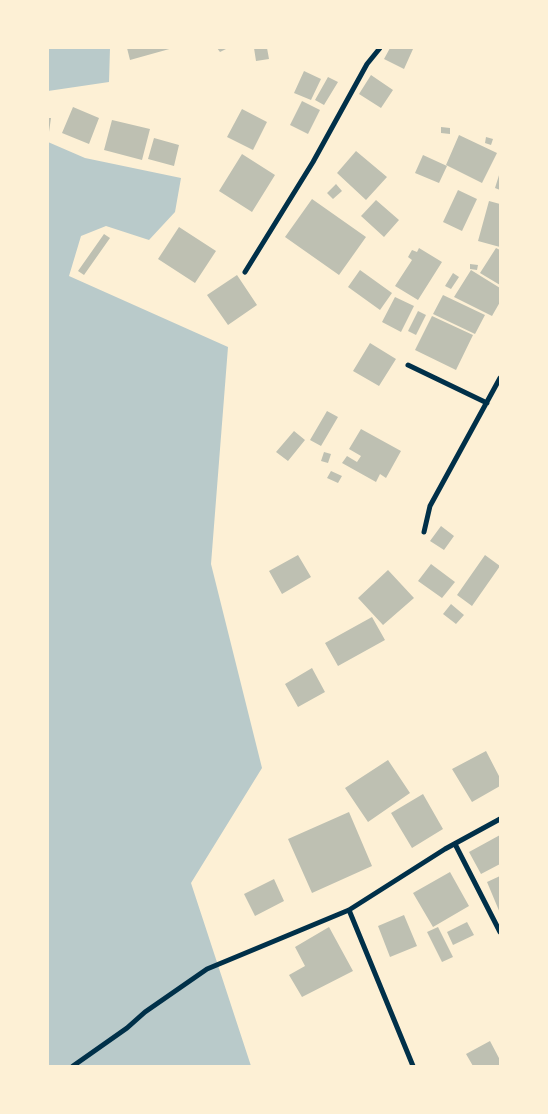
<!DOCTYPE html>
<style>
body{margin:0}
#map{position:relative;width:548px;height:1114px;overflow:hidden;background:#fdf0d5;font-family:"Exo 2",sans-serif}
canvas{display:block}
.frame{position:absolute;inset:0;border:49px solid #fdf0d5;pointer-events:none}
</style>
<div id="map">
<canvas width="548" height="1114"></canvas>
<div class="frame"></div>
</div>
<script>
const context = document.querySelector('canvas').getContext('2d');
context.lineJoin = 'round';
function fill(path, color) { context.fillStyle = color; context.fill(path, 'evenodd'); }
function trace(path, color, width, dash) { context.strokeStyle = color; context.lineWidth = width; context.lineCap = dash ? 'butt' : 'round'; context.setLineDash(dash || []); context.stroke(path); }
const green = new Path2D(`
 M 48,48 L 110,48 L 109,82 L 48,91 Z
 M 48,142 L 85,158 L 181,178 L 175,212 L 149,240 L 106,226 L 81,236 L 69,276 L 228,347 L 211,564 L 262,768 L 191,883 L 251,1066 L 48,1066 Z`);
const building = new Path2D(`
 M 127,48 L 173,48 L 130,60 Z
 M 217,48 L 228,48 L 220,52 Z
 M 254,48 L 267,48 L 269,59 L 256,61 Z
 M 390,48 L 409,48 L 413,49 L 404,69 L 384,59 Z
 M 304,71 L 321,79 L 311,100 L 294,93 Z
 M 371,75 L 393,90 L 381,108 L 359,94 Z
 M 328,77 L 338,82 L 324,105 L 315,100 Z
 M 302,101 L 320,110 L 308,134 L 290,125 Z
 M 73,107 L 99,118 L 89,144 L 62,133 Z
 M 242,109 L 267,122 L 253,150 L 227,137 Z
 M 48,118 L 51,118 L 49,132 L 48,132 Z
 M 112,120 L 150,129 L 142,160 L 104,150 Z
 M 441,127 L 450,128 L 450,134 L 441,133 Z
 M 459,135 L 497,153 L 482,183 L 446,165 Z
 M 486,137 L 493,139 L 491,145 L 485,143 Z
 M 154,138 L 179,145 L 174,166 L 148,159 Z
 M 356,151 L 387,177 L 366,200 L 337,173 Z
 M 242,154 L 275,175 L 252,212 L 219,191 Z
 M 423,155 L 447,166 L 439,183 L 415,173 Z
 M 500,172 L 500,190 L 495,188 Z
 M 336,184 L 342,191 L 333,199 L 327,193 Z
 M 458,190 L 477,199 L 462,231 L 443,222 Z
 M 312,199 L 366,237 L 339,275 L 285,237 Z
 M 376,200 L 399,220 L 384,237 L 361,216 Z
 M 489,201 L 500,204 L 500,247 L 478,241 Z
 M 179,227 L 216,251 L 195,283 L 158,259 Z
 M 104,234 L 110,238 L 84,275 L 78,271 Z
 M 419,248 L 442,262 L 418,300 L 395,286 L 412,260 L 408,257 L 412,250 L 417,252 Z
 M 496,248 L 500,250 L 500,285 L 480,273 Z
 M 470,264 L 478,265 L 477,270 L 470,269 Z
 M 360,270 L 392,293 L 380,310 L 348,287 Z
 M 471,270 L 500,288 L 500,302 L 492,316 L 454,297 Z
 M 453,273 L 459,277 L 451,289 L 445,286 Z
 M 237,275 L 257,305 L 228,325 L 207,295 Z
 M 443,295 L 485,315 L 475,334 L 433,314 Z
 M 395,297 L 414,306 L 401,332 L 382,322 Z
 M 418,311 L 426,315 L 416,335 L 408,331 Z
 M 432,316 L 473,335 L 456,370 L 415,350 Z
 M 370,343 L 396,359 L 379,386 L 353,371 Z
 M 327,411 L 338,417 L 321,446 L 310,440 Z
 M 361,429 L 401,451 L 386,478 L 380,474 L 376,482 L 342,463 L 347,456 L 357,462 L 361,456 L 349,449 Z
 M 294,431 L 305,440 L 288,461 L 276,452 Z
 M 324,452 L 331,454 L 328,463 L 321,461 Z
 M 331,471 L 342,476 L 338,483 L 327,478 Z
 M 441,526 L 454,536 L 444,550 L 430,541 Z
 M 298,555 L 311,577 L 282,594 L 269,571 Z
 M 485,555 L 500,566 L 472,606 L 457,595 Z
 M 431,564 L 455,582 L 442,598 L 418,581 Z
 M 388,570 L 414,598 L 383,625 L 358,598 Z
 M 451,604 L 464,615 L 456,624 L 443,614 Z
 M 372,617 L 385,640 L 338,666 L 325,643 Z
 M 312,668 L 325,692 L 298,707 L 285,684 Z
 M 486,751 L 500,778 L 500,786 L 472,802 L 452,769 Z
 M 388,760 L 410,793 L 368,822 L 345,788 Z
 M 423,794 L 443,829 L 412,848 L 391,813 Z
 M 349,812 L 372,866 L 312,893 L 288,839 Z
 M 500,835 L 500,864 L 481,874 L 469,852 Z
 M 450,872 L 469,906 L 433,927 L 413,893 Z
 M 500,876 L 500,913 L 487,882 Z
 M 274,879 L 284,901 L 255,916 L 244,894 Z
 M 404,915 L 417,946 L 390,957 L 378,926 Z
 M 467,922 L 474,935 L 453,945 L 447,932 Z
 M 329,927 L 353,971 L 302,997 L 289,975 L 305,966 L 295,947 Z
 M 438,927 L 453,957 L 442,962 L 427,932 Z
 M 490,1041 L 500,1060 L 500,1066 L 473,1066 L 466,1054 Z`);
const minor = new Path2D(`
 M 245,272 L 313,162 L 367,64 L 380,48
 M 408,365 L 487,403
 M 424,532 L 430,506 L 500,378
 M 455,844 L 500,932
 M 349,910 L 413,1066
 M 73,1066 L 127,1028 L 145,1012 L 207,969 L 349,910 L 445,849 L 500,819`);
fill(green, '#b9caca');
fill(building, '#bec0b2');
trace(minor, '#003049', 5);
</script>
